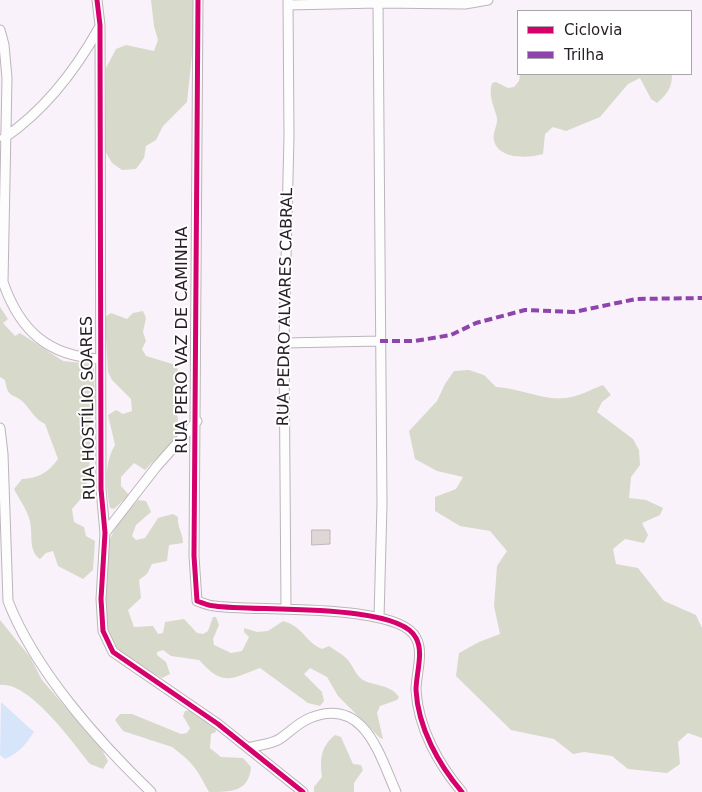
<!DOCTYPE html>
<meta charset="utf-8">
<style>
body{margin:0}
#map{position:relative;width:702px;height:792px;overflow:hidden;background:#faf2fa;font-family:"DejaVu Sans",sans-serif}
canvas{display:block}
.legend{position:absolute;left:517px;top:10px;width:175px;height:65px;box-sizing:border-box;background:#fff;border:1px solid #a9a6a9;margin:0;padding:6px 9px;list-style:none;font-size:15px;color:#282027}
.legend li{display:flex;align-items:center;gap:10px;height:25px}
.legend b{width:25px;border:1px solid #a9a6a9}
</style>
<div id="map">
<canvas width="702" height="792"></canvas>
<ul class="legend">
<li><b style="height:6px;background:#d6006c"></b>Ciclovia</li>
<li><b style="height:6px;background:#8e44ad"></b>Trilha</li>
</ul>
</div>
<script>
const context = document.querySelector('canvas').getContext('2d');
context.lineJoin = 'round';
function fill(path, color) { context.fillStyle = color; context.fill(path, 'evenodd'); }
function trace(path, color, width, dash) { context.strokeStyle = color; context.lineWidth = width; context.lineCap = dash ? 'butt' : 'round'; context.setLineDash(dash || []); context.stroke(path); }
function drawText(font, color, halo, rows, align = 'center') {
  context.font = font + ' "DejaVu Sans",sans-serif'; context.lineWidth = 4; context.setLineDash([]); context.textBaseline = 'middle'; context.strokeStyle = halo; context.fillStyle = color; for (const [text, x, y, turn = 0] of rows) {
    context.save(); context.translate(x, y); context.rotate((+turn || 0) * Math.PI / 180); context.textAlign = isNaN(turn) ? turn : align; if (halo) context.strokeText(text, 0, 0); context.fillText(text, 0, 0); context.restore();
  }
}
const forest = new Path2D(`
 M 151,0 L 193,0 L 193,45 L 187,102 L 163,126 L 156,140 L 146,146 L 144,158 L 136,169 L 122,170 L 112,163 L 105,151 L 106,68 L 116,49 L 126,45 L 154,51 L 158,40 L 154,26 Z
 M 520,74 L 672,74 C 672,88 668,93 657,103 L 651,99 L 640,78 L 628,84 L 600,117 L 566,131 L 553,127 L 545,134 L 543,154 C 528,158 500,160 494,141 C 492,133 498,125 497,118 C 494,106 488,96 492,83 L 496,82 L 508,88 L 514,87 L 519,81 Z
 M 0,307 L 8,319 L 3,323 L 15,336 L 20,333 L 63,361 L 90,364 L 94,369 L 95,399 L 89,428 L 91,453 L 85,494 L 72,509 L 74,522 L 84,527 L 86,536 L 95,541 L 93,570 L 83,579 L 58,566 L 53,551 L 46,553 L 40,559 C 27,550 34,532 29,518 C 26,508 19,499 14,489 L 22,479 C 38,478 48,473 58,459 L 45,424 C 35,419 32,412 25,404 C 15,392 8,401 5,380 L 0,377 Z
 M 143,311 L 146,318 L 143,332 L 146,341 L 142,349 L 146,356 L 176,365 L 179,373 L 176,395 L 179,435 L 145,470 L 134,463 L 121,477 L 121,486 L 129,495 L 114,509 L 110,508 C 106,487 104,463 115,445 L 108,415 L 116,410 L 123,414 L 132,411 L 131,399 L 112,380 L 108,372 L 105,317 L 111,313 L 127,319 L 133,313 Z
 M 469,370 L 484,375 L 496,387 C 520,388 543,401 566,398 C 578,397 592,389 603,385 L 611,395 L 602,402 L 597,412 L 633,439 L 639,450 L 640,465 L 631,477 L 629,498 L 646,500 L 663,508 L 660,515 L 642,523 L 648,535 L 644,543 L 625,539 L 613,549 L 616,564 L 638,568 L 664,601 L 696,615 L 702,628 L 702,738 L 688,733 L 678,742 L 680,764 L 667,773 L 628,769 L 612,756 L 584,752 L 573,754 L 554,739 L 511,730 L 456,676 L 459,653 L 479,642 L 500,634 L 494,606 L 497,566 L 507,551 L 490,531 L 460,526 L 435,511 L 435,497 L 456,489 L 463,477 L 437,471 L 415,459 L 409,431 L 437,401 L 445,384 L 454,371 Z
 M 138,500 L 146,501 L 151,512 L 136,525 L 132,536 L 136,540 L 145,538 L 158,518 L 173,514 L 178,517 C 177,527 183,533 183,543 L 169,545 L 167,561 L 152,564 L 147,574 L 139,580 L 141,598 L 128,610 L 134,627 L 153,626 L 158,634 L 163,633 L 165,622 L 184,619 L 197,633 L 203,634 L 208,631 L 213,617 L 216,617 L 219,625 L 213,639 L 214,645 L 231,653 L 242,651 L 249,637 L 244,632 L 244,628 L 257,632 L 268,631 L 283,621 C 304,627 304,641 322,649 L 329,646 C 334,650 341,653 346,658 C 353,664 354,674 363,680 C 374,686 390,684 399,697 L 397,700 L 380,706 L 377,713 L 383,739 L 380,738 L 338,696 L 327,677 L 310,668 L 304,674 L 322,692 L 324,701 L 320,706 L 308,703 L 260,668 C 229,680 223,686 199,660 L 171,656 L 163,650 L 157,652 L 157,655 L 166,662 L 170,674 L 162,678 C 144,668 121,658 111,639 C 103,626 105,551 111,537 C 116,523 129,510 138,500 Z
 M 0,620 L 30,657 L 42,680 L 101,748 L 108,761 L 103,769 L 90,764 C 73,743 29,681 0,685 Z
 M 192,710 L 215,727 L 216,732 L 211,734 L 210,748 L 221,757 L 243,758 L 251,767 C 249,792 231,792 209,792 C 197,770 194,763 172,747 L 123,731 L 115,720 L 120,714 L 132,714 L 181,734 L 187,733 L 190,728 L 183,716 L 185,711 Z
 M 335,735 L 341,737 L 353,764 L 361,765 L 363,770 L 354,783 L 354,792 L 314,792 L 314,787 L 322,777 C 320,760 320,747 335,735 Z`);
const water = new Path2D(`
 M 1,702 L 34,732 C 26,744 19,753 5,759 L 0,755 Z`);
const building = new Path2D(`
 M 312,530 L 330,530 L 330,544 L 312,545 Z`);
const minor = new Path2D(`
 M 97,0 L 100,25 L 101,489 L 105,533 L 101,599 L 103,631 L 113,652 L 218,724 L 303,792
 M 198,0 L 194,556 L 197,601 C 203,603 209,606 215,606 C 252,612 399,602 416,638 C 424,652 416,674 416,690 C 418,728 439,765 462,792
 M 378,3 L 382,504 L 379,618
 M 288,5 L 378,3 L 465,4 L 488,0
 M 0,30 L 4,45 L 7,78 L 3,282 C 20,331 48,356 100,359
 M 4,138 C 45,110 75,71 99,28
 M 284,343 L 380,341
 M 0,428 L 3,454 L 8,601 C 35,670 98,741 151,792
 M 105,533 L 157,466 L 197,421
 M 286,608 L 284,343 L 289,136 L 288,0
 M 248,748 C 258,745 274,744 281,738 C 291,731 298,723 310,718 C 364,696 379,754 396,792`);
const quiet = new Path2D(`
 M 380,341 L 415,341 L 451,335 L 476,323 L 525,310 L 574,312 L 636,299 L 702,298`);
const cycleway = new Path2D(`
 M 97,0 L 100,25 L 101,489 L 105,533 L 101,599 L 103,631 L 113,652 L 218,724 L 303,792
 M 198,0 L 194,556 L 197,601 C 203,603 209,606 215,606 C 252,612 399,602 416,638 C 424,652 416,674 416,690 C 418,728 439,765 462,792`);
const streetNames = [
 ["RUA PEDRO ALVARES CABRAL",286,307,-89],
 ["RUA PERO VAZ DE CAMINHA",183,340,-90],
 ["RUA HOSTÍLIO SOARES",89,408,-91]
];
fill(forest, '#d7d9ca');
fill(water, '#d6e5fa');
fill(building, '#dfd6d6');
trace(building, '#beb6b6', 1);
trace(minor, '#bcb4bb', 11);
trace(minor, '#fefdfe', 9);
trace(quiet, '#8e44ad', 4, [8, 4]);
trace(cycleway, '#d6006c', 5);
drawText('16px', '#282027', '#fff', streetNames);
</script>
